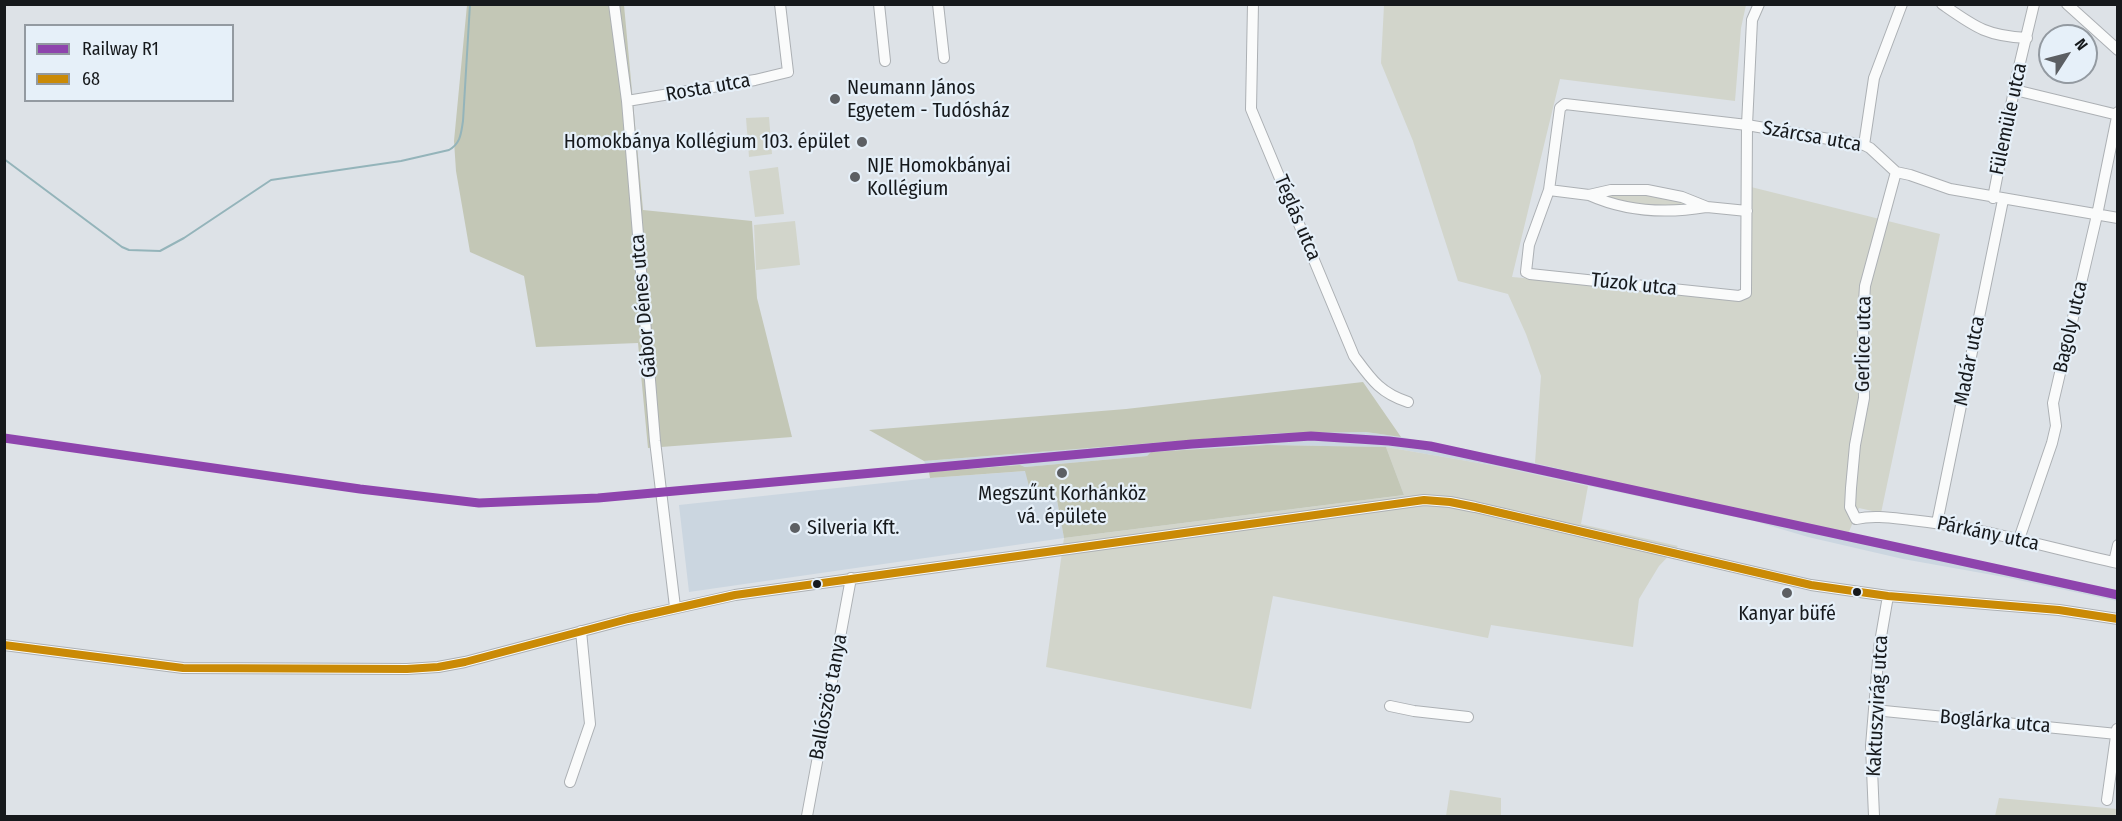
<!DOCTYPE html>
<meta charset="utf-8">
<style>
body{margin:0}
#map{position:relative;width:2122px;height:821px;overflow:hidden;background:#dde2e7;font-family:"Fira Sans Condensed",sans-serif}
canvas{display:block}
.frame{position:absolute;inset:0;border:6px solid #16191c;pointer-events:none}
.legend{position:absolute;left:24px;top:24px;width:210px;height:78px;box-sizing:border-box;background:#e6f0f9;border:2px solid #939aa1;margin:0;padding:8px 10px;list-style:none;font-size:18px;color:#16191c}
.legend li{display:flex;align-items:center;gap:12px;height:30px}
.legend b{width:30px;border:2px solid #939aa1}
.north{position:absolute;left:2038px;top:24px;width:60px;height:60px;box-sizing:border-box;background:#e6f0f9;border:2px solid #939aa1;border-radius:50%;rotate:54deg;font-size:16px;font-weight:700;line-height:24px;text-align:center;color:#16191c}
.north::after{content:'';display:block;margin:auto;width:21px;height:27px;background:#5c5f63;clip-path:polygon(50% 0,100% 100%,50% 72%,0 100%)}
</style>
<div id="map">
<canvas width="2122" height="821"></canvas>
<div class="frame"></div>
<ul class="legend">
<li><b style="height:8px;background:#8e44ad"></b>Railway R1</li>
<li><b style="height:8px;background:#ca8a06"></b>68</li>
</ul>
<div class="north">N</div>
</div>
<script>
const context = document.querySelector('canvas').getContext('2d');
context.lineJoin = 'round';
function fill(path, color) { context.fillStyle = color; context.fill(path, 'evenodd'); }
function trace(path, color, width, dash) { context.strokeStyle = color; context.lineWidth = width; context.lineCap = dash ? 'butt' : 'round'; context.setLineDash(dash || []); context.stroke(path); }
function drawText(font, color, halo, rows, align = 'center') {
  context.font = font + ' "Fira Sans Condensed",sans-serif'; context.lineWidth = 4.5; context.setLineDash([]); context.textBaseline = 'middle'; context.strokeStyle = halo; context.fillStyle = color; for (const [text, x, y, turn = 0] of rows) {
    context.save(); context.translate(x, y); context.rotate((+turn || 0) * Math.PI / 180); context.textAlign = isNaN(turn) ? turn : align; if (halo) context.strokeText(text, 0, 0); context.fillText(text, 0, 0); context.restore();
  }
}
const built = new Path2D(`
 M 1324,431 L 1366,432 L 1401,437 L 1535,463 L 1706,504 L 2117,591 L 2117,601 L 2004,577 L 1903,559 L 1808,537 L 1754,521 L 1496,466 L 1386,447 L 1267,445 L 1152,452 L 1147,456 L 1025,467 L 1020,465 L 929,472 L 924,461 L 1280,433 Z
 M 1026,471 L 1055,489 L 1064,538 L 689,592 L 679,505 L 930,478 Z`);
const green = new Path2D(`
 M 1384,5 L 1746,5 L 1741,28 L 1735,101 L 1560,79 L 1512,277 L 1741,297 L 1747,186 L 1940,234 L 1881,513 L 1859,508 L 1848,534 L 1706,504 L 1535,463 L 1541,376 L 1526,334 L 1508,294 L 1458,281 L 1413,141 L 1381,63 Z
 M 769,117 L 772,154 L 749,157 L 746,118 Z
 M 778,167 L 784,214 L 755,217 L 749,171 Z
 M 1610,193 L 1655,195 L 1688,204 L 1686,207 L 1638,206 L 1605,197 Z
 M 795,221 L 800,265 L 756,270 L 754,225 Z
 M 1386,447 L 1496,466 L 1588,486 L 1581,524 L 1678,546 L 1659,566 L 1639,599 L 1633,647 L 1491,625 L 1488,638 L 1273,596 L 1251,709 L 1046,667 L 1064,538 L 1404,495 Z
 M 1450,790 L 1501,798 L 1501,816 L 1446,816 Z
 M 1999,798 L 2117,809 L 2117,816 L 1995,816 Z`);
const forest = new Path2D(`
 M 467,5 L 624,5 L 643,210 L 752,221 L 757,298 L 792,437 L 648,448 L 638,343 L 536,347 L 524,276 L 470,252 L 456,171 L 454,141 Z
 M 1363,382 L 1401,437 L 1366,432 L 1280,433 L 924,461 L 869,430 L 1126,409 Z
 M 1267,445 L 1386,447 L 1404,495 L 1064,538 L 1055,489 L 1030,490 L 1025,471 L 930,478 L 929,472 L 1020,465 L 1025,467 L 1147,456 L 1151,452 Z`);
const stream = new Path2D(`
 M 4,159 L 122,247 L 129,250 L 160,251 L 184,238 L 271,180 L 401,161 L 449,150 C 461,143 461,133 463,121 L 470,4`);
const minor = new Path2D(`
 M 614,4 L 627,101 L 655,441 L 675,607
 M 879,4 L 885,61
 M 938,4 L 944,58
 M 1253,4 L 1251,109 L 1354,356 C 1371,379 1380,393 1408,402
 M 1759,4 L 1752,20 L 1747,125 L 1746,293 L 1739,296 L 1530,274 L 1526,272 L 1529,245 L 1549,190 L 1560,108 L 1565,104 L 1747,125 L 1864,145 L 1870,148 L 1896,172 L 1910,175 L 1950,189 L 2118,218
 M 1942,4 C 1975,27 1986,36 2027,38
 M 2067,4 L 2118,50
 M 2015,90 L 2118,115
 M 627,101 L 755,80 L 788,72 L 780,4
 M 1864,145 L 1874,78 L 1902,4
 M 1896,172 L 1865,286 L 1863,318 L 1864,398 L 1855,445 L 1851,488 L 1850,507 L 1856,519 C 1874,515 1892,518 1911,520 C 1981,527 2049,548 2118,563
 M 1549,190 L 1589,195 L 1611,190 L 1647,190 L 1682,197 L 1707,207 L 1747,211
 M 1589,195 C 1627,212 1665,214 1706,207
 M 1993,198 L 2017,75 L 2034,4
 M 1937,523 L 2003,200
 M 2019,539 L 2052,443 L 2056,426 L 2053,403 L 2097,215 L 2118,112
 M 2114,562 L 2118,545
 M 4,645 L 183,668 L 407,669 L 438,667 L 465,662 L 628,619 L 735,595 L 1424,500 L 1450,502 L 1475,507 L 1811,585 L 1888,596 L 2059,610 L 2118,619
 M 1390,706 L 1414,711 L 1468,717
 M 1874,710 L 2117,734
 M 570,782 L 590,724 L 581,631
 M 2107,800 L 2117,729
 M 807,816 L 851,578
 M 1874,816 L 1871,746 L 1879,648 L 1888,596`);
const bus1 = new Path2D(`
 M 4,645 L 183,668 L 407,669 L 438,667 L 465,662 L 628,619 L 735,595 L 1424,500 L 1450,502 L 1475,507 L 1811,585 L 1888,596 L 2059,610 L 2118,619`);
const rail1 = new Path2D(`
 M 4,438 L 360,489 L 479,503 L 598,498 L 1192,444 L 1311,436 L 1389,441 L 1430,446 L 2118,595`);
const markers = [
 [835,99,6,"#5c5f63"],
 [862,142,6,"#5c5f63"],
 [855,177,6,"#5c5f63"],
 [1062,473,6,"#5c5f63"],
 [795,528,6,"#5c5f63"],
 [817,584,5,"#16191c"],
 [1857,592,5,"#16191c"],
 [1787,593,6,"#5c5f63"]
];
const streetNames = [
 ["Rosta utca",708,88,-10],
 ["Fülemüle utca",2009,119,-78],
 ["Szárcsa utca",1812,137,10],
 ["Téglás utca",1297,218,67],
 ["Túzok utca",1634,285,6],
 ["Gábor Dénes utca",644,306,-95],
 ["Bagoly utca",2071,327,-77],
 ["Gerlice utca",1864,344,-89],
 ["Madár utca",1970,361,-79],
 ["Párkány utca",1988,534,12],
 ["Ballószög tanya",829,697,-79],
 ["Kaktuszvirág utca",1878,706,-87],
 ["Boglárka utca",1995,722,5]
];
const poiNames = [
 ["Neumann János",847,88],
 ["Egyetem - Tudósház",847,111],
 ["Homokbánya Kollégium 103. épület",850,142,"right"],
 ["NJE Homokbányai",867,166],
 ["Kollégium",867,189],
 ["Megszűnt Korhánköz",1062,494,"center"],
 ["vá. épülete",1062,517,"center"],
 ["Silveria Kft.",807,528],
 ["Kanyar büfé",1787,614,"center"]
];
fill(built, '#cbd6e0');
fill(green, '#d2d5cb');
fill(forest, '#c3c7b6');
trace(stream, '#94b4ba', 2);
trace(minor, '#acb0b4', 12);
trace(minor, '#fafbfb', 10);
trace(bus1, '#ca8a06', 8);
trace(rail1, '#8e44ad', 9);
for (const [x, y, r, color] of markers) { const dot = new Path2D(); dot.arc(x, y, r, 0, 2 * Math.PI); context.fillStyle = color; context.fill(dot); trace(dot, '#e6f0f9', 2); }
drawText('20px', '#16191c', '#e6f0f9', streetNames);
drawText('20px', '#16191c', '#e6f0f9', poiNames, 'left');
</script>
